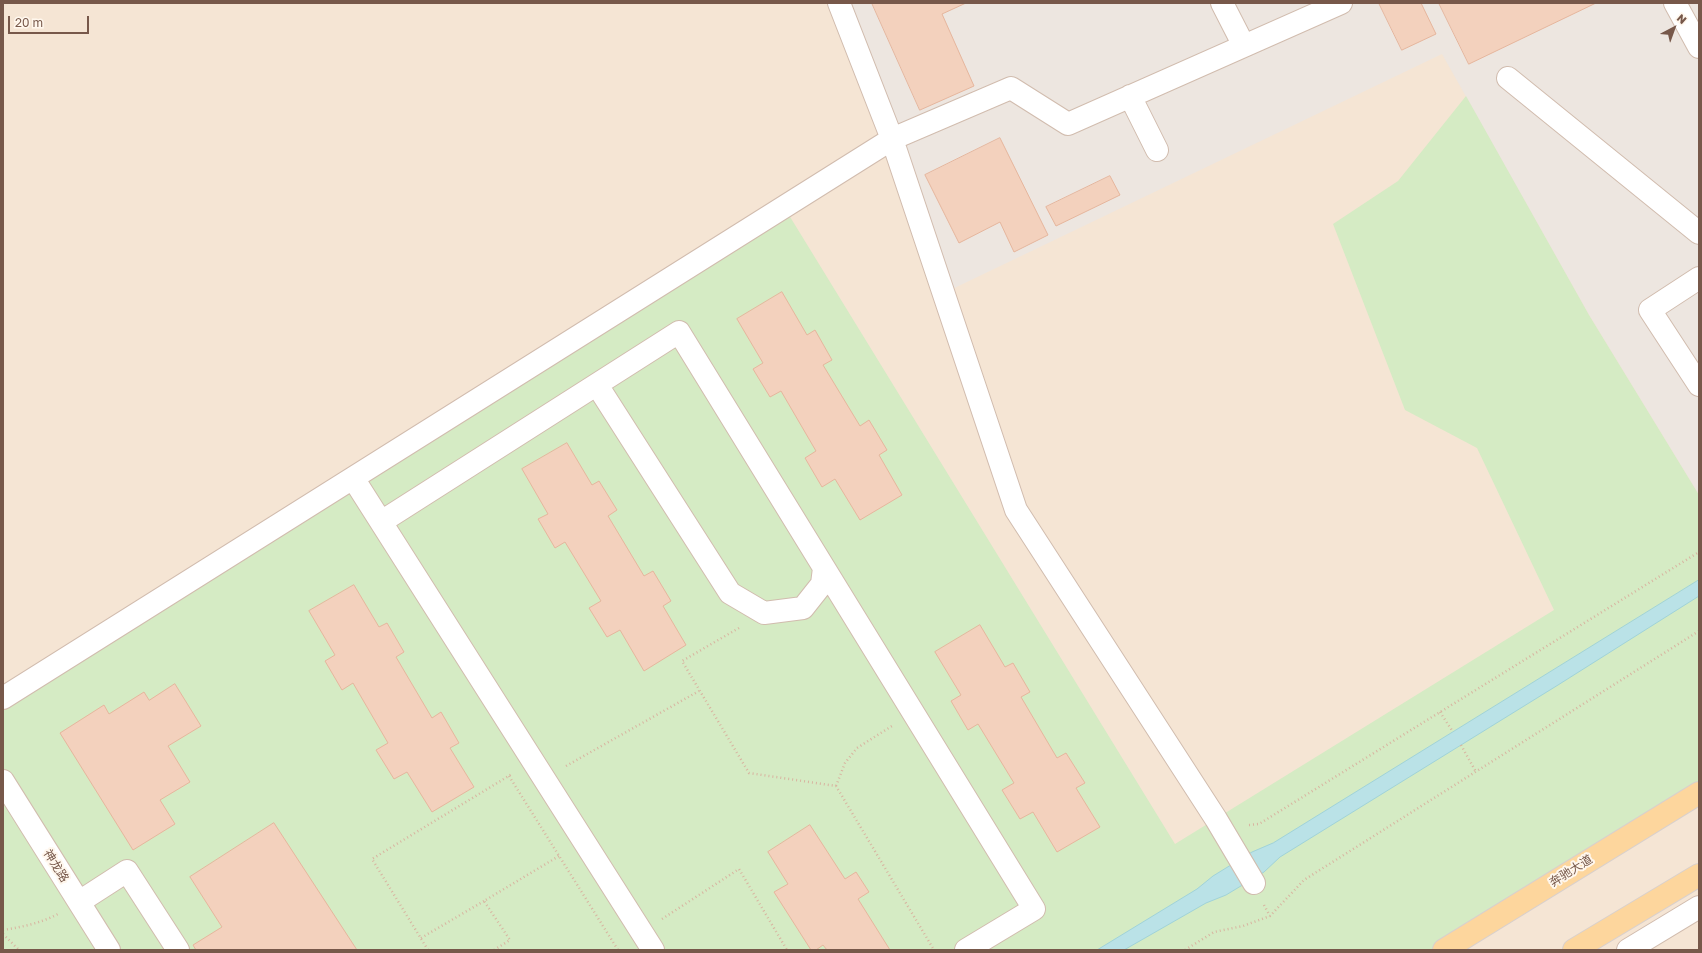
<!DOCTYPE html>
<meta charset="utf-8">
<style>
body{margin:0}
#map{position:relative;width:1702px;height:953px;overflow:hidden;background:#fdf3e6;font-family:"Golos Text",sans-serif}
canvas{display:block}
.frame{position:absolute;inset:0;border:4px solid #77584a;pointer-events:none}
.north{position:absolute;left:1654px;top:8px;width:40px;height:40px;-webkit-text-stroke:3px #fff7ed;paint-order:stroke;rotate:41deg;font-size:11px;font-weight:700;line-height:16px;text-align:center;color:#77584a}
.north::after{content:'';display:block;margin:auto;width:14px;height:18px;background:#77584a;clip-path:polygon(50% 0,100% 100%,50% 72%,0 100%)}
.scale{position:absolute;left:8px;top:16px;width:81px;height:18px;box-sizing:border-box;border:2px solid #77584a;border-top:0;padding-left:5px;font-size:12px;line-height:14px;white-space:nowrap;color:#77584a;-webkit-text-stroke:3px #fff7ed;paint-order:stroke}
</style>
<div id="map">
<canvas width="1702" height="953"></canvas>
<div class="frame"></div>
<div class="north">N</div>
<div class="scale">20 m</div>
</div>
<script>
const context = document.querySelector('canvas').getContext('2d');
context.lineJoin = 'round';
function fill(path, color) { context.fillStyle = color; context.fill(path, 'evenodd'); }
function trace(path, color, width, dash) { context.strokeStyle = color; context.lineWidth = width; context.lineCap = dash ? 'butt' : 'round'; context.setLineDash(dash || []); context.stroke(path); }
function drawText(font, color, halo, rows, align = 'center') {
  context.font = font + ' "Golos Text","Noto Sans SC",sans-serif'; context.lineWidth = 4; context.setLineDash([]); context.textBaseline = 'middle'; context.strokeStyle = halo; context.fillStyle = color; for (const [text, x, y, turn = 0] of rows) {
    context.save(); context.translate(x, y); context.rotate((+turn || 0) * Math.PI / 180); context.textAlign = isNaN(turn) ? turn : align; if (halo) context.strokeText(text, 0, 0); context.fillText(text, 0, 0); context.restore();
  }
}
const residential = new Path2D(`
 M 3,3 L 1699,3 L 1699,950 L 3,950 Z`);
const industrial = new Path2D(`
 M 839,3 L 1699,3 L 1699,495 L 1589,315 L 1442,54 L 944,293 Z`);
const green = new Path2D(`
 M 1466,96 L 1589,315 L 1699,495 L 1699,793 L 1444,950 L 3,950 L 3,698 L 784,207 L 1175,844 L 1554,610 L 1477,448 L 1405,410 L 1333,224 L 1398,181 Z`);
const water = new Path2D(`
 M 1699,580 L 1699,596 L 1558,685 L 1280,857 L 1264,872 L 1226,895 L 1206,903 L 1124,950 L 1097,950 L 1197,889 L 1213,876 L 1252,852 L 1273,843 Z`);
const building = new Path2D(`
 M 872,3 L 966,3 L 942,14 L 974,86 L 920,110 Z
 M 1379,3 L 1421,3 L 1436,34 L 1402,50 Z
 M 1439,3 L 1596,3 L 1469,64 Z
 M 1000,138 L 1048,235 L 1014,252 L 1000,222 L 959,243 L 925,175 Z
 M 1110,176 L 1120,195 L 1056,226 L 1046,207 Z
 M 782,292 L 807,335 L 815,330 L 832,360 L 823,365 L 860,426 L 869,420 L 887,450 L 879,455 L 902,495 L 860,520 L 835,479 L 822,487 L 805,458 L 816,451 L 781,391 L 770,397 L 753,369 L 763,363 L 737,319 Z
 M 567,443 L 592,485 L 599,481 L 617,510 L 608,516 L 644,576 L 653,571 L 671,601 L 663,606 L 686,645 L 644,671 L 620,630 L 607,637 L 589,608 L 601,601 L 565,542 L 555,548 L 538,519 L 548,514 L 522,469 Z
 M 354,585 L 379,627 L 387,623 L 404,652 L 396,657 L 432,718 L 441,712 L 459,743 L 450,748 L 474,787 L 432,812 L 407,772 L 394,779 L 376,750 L 388,743 L 353,683 L 342,690 L 325,661 L 335,655 L 309,611 Z
 M 980,625 L 1005,667 L 1013,663 L 1030,692 L 1021,697 L 1057,758 L 1066,753 L 1085,783 L 1076,788 L 1100,827 L 1057,852 L 1033,812 L 1020,819 L 1002,790 L 1014,783 L 978,724 L 968,730 L 951,701 L 961,695 L 935,652 Z
 M 175,684 L 201,726 L 168,746 L 190,782 L 160,800 L 175,824 L 133,850 L 60,733 L 104,705 L 109,714 L 144,692 L 149,700 Z
 M 274,823 L 357,950 L 196,950 L 193,945 L 222,927 L 190,877 Z
 M 810,825 L 845,879 L 856,872 L 869,892 L 858,899 L 890,950 L 827,950 L 823,945 L 816,950 L 811,950 L 774,892 L 788,884 L 768,852 Z`);
const path = new Path2D(`
 M 739,628 L 682,661 L 749,773 L 836,786 L 934,950
 M 1440,712 L 1453,732
 M 1461,745 L 1476,772
 M 566,766 L 699,691
 M 509,776 L 618,950
 M 836,786 L 845,763 L 857,748 L 892,726
 M 1249,825 L 1259,824 L 1699,552
 M 1264,905 L 1270,916
 M 662,919 L 739,869 L 787,950
 M 3,930 C 22,927 41,923 58,914
 M 3,934 L 19,950
 M 421,938 L 484,901
 M 428,950 L 372,859 L 512,774
 M 494,950 L 510,940 L 484,901 L 559,856
 M 1185,950 L 1214,932 L 1243,926 L 1270,916 L 1304,880 L 1699,631`);
const minor = new Path2D(`
 M 839,3 L 892,139 L 1011,88 L 1068,124 L 1341,3
 M 1222,3 L 1244,46
 M 1675,3 L 1699,47
 M 1508,78 L 1699,233
 M 1130,96 L 1157,150
 M 1699,278 L 1650,310 L 1699,385
 M 597,385 L 730,593 L 764,613 L 803,608 L 822,584 L 824,568
 M 353,478 L 653,950
 M 381,522 L 679,332 L 1034,909 L 966,950
 M 3,698 L 892,139 L 1016,510 L 1216,819 L 1254,883
 M 3,781 L 109,950
 M 79,902 L 127,871 L 178,950
 M 1628,950 L 1699,907`);
const major = new Path2D(`
 M 1444,950 L 1699,793
 M 1574,950 L 1699,875`);
const streetNames = [
 ["神龙路",56,866,58],
 ["奔驰大道",1571,871,-32]
];
fill(residential, '#f5e5d4');
fill(industrial, '#ede6e0');
fill(green, '#d5ebc4');
fill(water, '#bae2e7');
trace(water, '#a0d3d9', 1);
fill(building, '#f3d1bd');
trace(building, '#e6b69d', 1);
trace(minor, '#d1bcae', 24);
trace(major, '#d9d0cc', 24);
trace(path, '#d8b4a0', 2.5, [1, 3]);
trace(minor, '#fff', 22);
trace(major, '#fdd69d', 22);
drawText('12px', '#77584a', '#fff7ed', streetNames);
</script>
